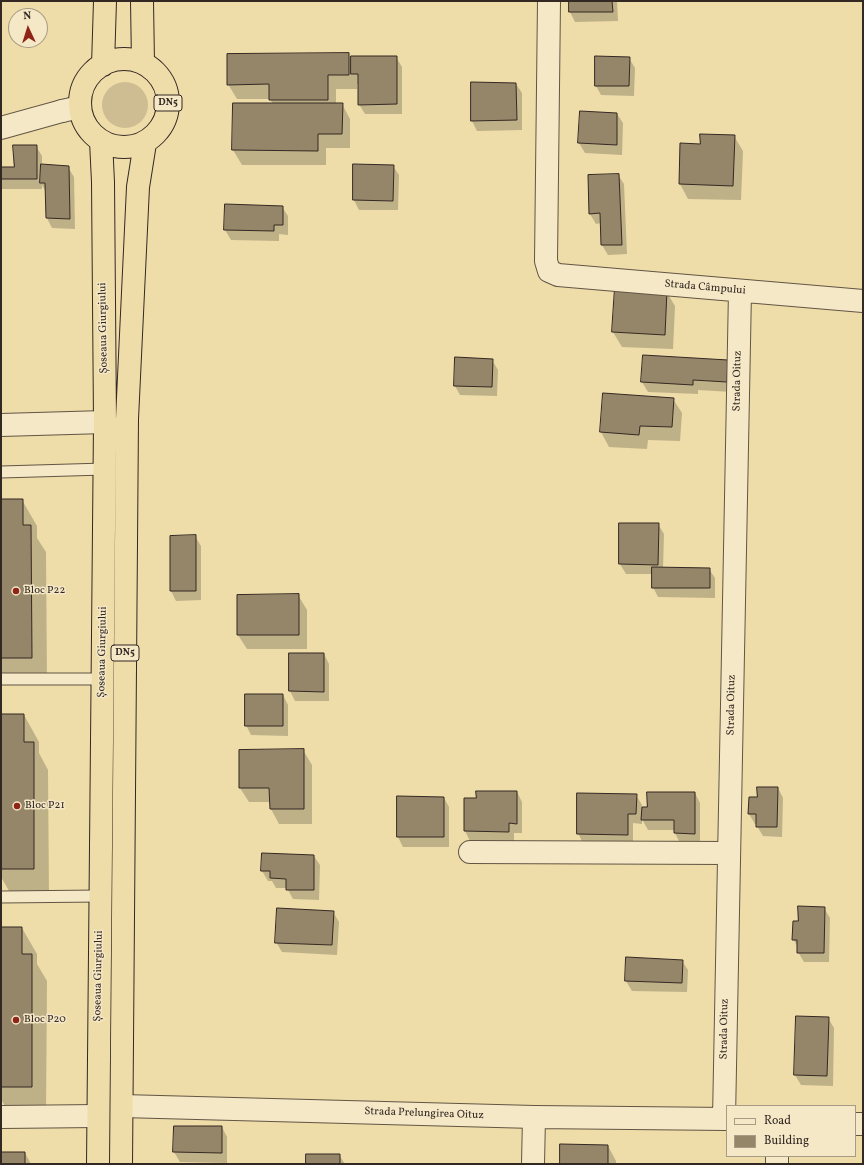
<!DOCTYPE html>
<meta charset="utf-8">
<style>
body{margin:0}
#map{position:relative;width:864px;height:1165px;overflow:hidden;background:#eedca9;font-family:Vollkorn,serif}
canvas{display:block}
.frame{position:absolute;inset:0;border:2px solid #342823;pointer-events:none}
.legend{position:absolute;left:726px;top:1105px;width:130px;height:52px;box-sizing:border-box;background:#f4e8c7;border:1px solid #a79b85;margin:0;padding:5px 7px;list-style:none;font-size:12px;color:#342823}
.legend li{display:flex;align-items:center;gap:8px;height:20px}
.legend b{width:20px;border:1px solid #a79b85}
.north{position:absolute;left:8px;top:8px;width:40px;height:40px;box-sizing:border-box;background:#f4e8c7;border:1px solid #a79b85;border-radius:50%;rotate:356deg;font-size:11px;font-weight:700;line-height:16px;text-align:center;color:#342823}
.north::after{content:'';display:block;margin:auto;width:14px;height:18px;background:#8f2418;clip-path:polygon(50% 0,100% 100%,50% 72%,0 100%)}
</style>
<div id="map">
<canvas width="864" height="1165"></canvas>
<div class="frame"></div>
<ul class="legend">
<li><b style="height:5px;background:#f4e8c7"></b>Road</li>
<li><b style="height:11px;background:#958669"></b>Building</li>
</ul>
<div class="north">N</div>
</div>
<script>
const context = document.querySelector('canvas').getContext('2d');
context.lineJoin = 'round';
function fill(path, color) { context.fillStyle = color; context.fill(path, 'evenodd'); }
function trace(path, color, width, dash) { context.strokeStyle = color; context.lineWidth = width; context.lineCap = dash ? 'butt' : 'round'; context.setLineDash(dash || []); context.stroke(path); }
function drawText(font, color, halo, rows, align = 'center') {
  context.font = font + ' Vollkorn,serif'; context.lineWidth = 3; context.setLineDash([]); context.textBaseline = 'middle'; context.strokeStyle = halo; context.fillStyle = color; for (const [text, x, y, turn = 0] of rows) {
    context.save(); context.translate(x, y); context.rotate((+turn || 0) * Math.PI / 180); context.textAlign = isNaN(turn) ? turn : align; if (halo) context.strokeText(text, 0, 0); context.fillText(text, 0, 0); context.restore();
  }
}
const green = new Path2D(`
 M102 105a23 23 0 1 1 46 0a23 23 0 1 1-46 0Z`);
const shadow = new Path2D(`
 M 570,1 L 617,1 L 618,21 L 575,22 L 570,12 Z
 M 348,54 L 352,61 L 396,57 L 402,67 L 402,114 L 365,114 L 359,104 L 359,84 L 357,84 L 357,89 L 336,89 L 336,104 L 342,104 L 350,119 L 350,148 L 326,148 L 326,165 L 242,165 L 233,150 L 234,104 L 273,104 L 270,99 L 237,99 L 228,84 Z
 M 629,58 L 635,68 L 634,96 L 601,95 L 596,86 Z
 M 472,83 L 516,84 L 522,93 L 522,130 L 477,131 L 472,121 Z
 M 581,113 L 617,114 L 623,123 L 622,155 L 585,153 L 579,143 Z
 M 734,136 L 743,151 L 741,200 L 688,199 L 680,184 Z
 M 36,146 L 42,156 L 42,165 L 68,167 L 74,177 L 75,229 L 52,228 L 47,218 L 46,192 L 42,185 L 42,189 L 1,189 L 1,168 L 15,168 Z
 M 393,166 L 399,175 L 398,210 L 359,210 L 354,200 Z
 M 618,175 L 624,184 L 627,254 L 608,255 L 602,245 L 601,223 L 596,224 L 590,214 Z
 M 282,207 L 288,216 L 288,235 L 279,234 L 279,241 L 231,240 L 225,230 Z
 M 666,291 L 675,306 L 673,349 L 622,347 L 613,332 Z
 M 492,360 L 498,370 L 497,396 L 460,395 L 455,386 Z
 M 728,361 L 732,392 L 698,390 L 698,394 L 648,392 L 642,382 Z
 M 673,399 L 682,413 L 680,441 L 648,440 L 647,449 L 609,447 L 601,432 Z
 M 1,500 L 22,500 L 37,526 L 37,538 L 46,552 L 47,684 L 8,684 L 1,672 Z
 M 620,524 L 658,524 L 664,534 L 663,568 L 709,569 L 715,578 L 715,598 L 658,597 L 653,587 L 653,574 L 626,574 L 620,564 Z
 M 195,536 L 201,546 L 201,600 L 176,601 L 171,591 L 171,537 Z
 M 298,595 L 307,610 L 307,649 L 247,649 L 238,635 Z
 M 290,654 L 324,654 L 329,664 L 329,701 L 295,701 L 290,691 Z
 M 283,695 L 288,705 L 288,736 L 251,735 L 246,725 Z
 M 1,715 L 24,715 L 39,742 L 39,753 L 48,770 L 49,896 L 12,896 L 1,877 Z
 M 303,750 L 312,765 L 312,824 L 279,824 L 271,809 L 271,802 L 249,802 L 240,788 Z
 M 778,788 L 783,798 L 782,837 L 763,836 L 757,826 L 757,824 L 755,824 L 749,814 L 758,798 Z
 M 517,792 L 522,802 L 522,833 L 514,833 L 514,841 L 470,841 L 465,831 L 465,799 L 477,799 Z
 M 695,793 L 700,803 L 700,843 L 680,843 L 675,833 L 675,830 L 648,830 L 642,819 L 642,824 L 633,823 L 633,844 L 583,843 L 578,833 L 636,795 L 642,805 L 642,808 L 648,808 Z
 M 444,798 L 449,807 L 449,847 L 403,847 L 398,837 Z
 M 314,856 L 320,865 L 319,900 L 293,899 L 287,888 L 276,888 L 272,881 L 268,881 L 262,871 Z
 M 824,908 L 830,918 L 829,962 L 804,962 L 798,952 L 798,947 L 793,939 L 799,922 Z
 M 333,912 L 339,922 L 337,955 L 282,952 L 276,942 Z
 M 1,928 L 22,928 L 37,954 L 37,964 L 47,981 L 46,1113 L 9,1114 L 1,1099 Z
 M 682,961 L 688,970 L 687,992 L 632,991 L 626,981 Z
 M 797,1017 L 828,1018 L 834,1028 L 833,1086 L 801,1085 L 795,1075 Z
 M 175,1127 L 222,1127 L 227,1137 L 227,1163 L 180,1162 L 174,1152 Z
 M 608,1146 L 616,1161 L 616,1164 L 561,1164 Z
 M 1,1153 L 25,1153 L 31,1164 L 1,1164 Z
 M 339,1155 L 345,1164 L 307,1164 Z`);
const building = new Path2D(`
 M 569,1 L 612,1 L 613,12 L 569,12 Z
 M 349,53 L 349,75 L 328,75 L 328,100 L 269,100 L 269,84 L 227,85 L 227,54 Z
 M 351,56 L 397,56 L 397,104 L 358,105 L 358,74 L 351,74 Z
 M 595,56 L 630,57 L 629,86 L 595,86 Z
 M 471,82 L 516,83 L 517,120 L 471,121 Z
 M 233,103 L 343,103 L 342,134 L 318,134 L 318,151 L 232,150 Z
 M 580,111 L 617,113 L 617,145 L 578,143 Z
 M 700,134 L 735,135 L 733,186 L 679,184 L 680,143 L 700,144 Z
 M 13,145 L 37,145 L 37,179 L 1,179 L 1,167 L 14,167 Z
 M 41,164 L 69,166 L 70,219 L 46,218 L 45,183 L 40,183 Z
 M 353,164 L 394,165 L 393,201 L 353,200 Z
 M 619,174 L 622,245 L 601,245 L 600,213 L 589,214 L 588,175 Z
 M 225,204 L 283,206 L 283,225 L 274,225 L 274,231 L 224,230 Z
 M 615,287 L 667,290 L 665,335 L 612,332 Z
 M 643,355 L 728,360 L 727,382 L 693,380 L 693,385 L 641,382 Z
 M 455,357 L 493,359 L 492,387 L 454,386 Z
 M 603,393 L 674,398 L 672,427 L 640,426 L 639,435 L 600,432 Z
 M 1,499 L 23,499 L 23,525 L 31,525 L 32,658 L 1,658 Z
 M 619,523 L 659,523 L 658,565 L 619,564 Z
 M 196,535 L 196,591 L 170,591 L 170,536 Z
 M 652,567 L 710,568 L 710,588 L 652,588 Z
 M 299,594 L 299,635 L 237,635 L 237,595 Z
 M 289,653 L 324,653 L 324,692 L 289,691 Z
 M 245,694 L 283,694 L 283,726 L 245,726 Z
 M 1,714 L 24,714 L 24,742 L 34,742 L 34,869 L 1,869 Z
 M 304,749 L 304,809 L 270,809 L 269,788 L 239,788 L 239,750 Z
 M 757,787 L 778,787 L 777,827 L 756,827 L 756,814 L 748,814 L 749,797 L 757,797 Z
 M 476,791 L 517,791 L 517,824 L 509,823 L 509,832 L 464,831 L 464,798 L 476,798 Z
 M 647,792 L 695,792 L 695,834 L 674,833 L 674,820 L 641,820 L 642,807 L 647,807 Z
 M 577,793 L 637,794 L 636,814 L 628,814 L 628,835 L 577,834 Z
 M 397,796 L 444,797 L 444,837 L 397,837 Z
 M 262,853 L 314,855 L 314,890 L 286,890 L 286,879 L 270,878 L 270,871 L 261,871 Z
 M 798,906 L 825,907 L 824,953 L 797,953 L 797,940 L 792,940 L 793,921 L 798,921 Z
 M 277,908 L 334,911 L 332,945 L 275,943 Z
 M 1,927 L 22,927 L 22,954 L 32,954 L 32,1087 L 1,1087 Z
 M 626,957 L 683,960 L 682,983 L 625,981 Z
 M 796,1016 L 829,1017 L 827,1076 L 794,1075 Z
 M 174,1126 L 222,1126 L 222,1153 L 173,1152 Z
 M 560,1144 L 608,1145 L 608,1164 L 560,1164 Z
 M 1,1152 L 25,1152 L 25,1164 L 1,1164 Z
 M 306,1154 L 340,1154 L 340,1164 L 306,1164 Z`);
const service = new Path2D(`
 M 1,472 L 105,469
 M 1,679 L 103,679
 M 1,897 L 100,896`);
const minor = new Path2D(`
 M 549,1 L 546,261 L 549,271 L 558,275 L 863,301
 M 62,111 L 80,107
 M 1,425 L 105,422
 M 470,852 L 729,853
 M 122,1106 L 534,1117 L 727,1119
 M 1,1117 L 98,1116
 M 724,1118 L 740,291
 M 855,1124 L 863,1124
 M 533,1164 L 534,1117
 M 777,1164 L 777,1156`);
const tertiary = new Path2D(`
 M 1,128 L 62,111`);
const trunk = new Path2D(`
 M 142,1 L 143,63
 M80 103a44 44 0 1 1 88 0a44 44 0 1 1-88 0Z
 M 103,65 L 105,1
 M 98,1164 L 105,422 L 103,182 L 101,141
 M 121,1164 L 127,419 L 138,187 L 145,143`);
const markers = [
 [16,591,4,"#8f2418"],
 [17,806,4,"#8f2418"],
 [16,1020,4,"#8f2418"]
];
const shields = [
 [168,103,28],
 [125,653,28]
];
const shieldNames = [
 ["DN5",168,103],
 ["DN5",125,653]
];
const streetNames = [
 ["Strada Câmpului",705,288,5],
 ["Șoseaua Giurgiului",104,328,-91],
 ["Strada Oituz",738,381,-89],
 ["Șoseaua Giurgiului",103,652,-89],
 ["Strada Oituz",732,705,-89],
 ["Șoseaua Giurgiului",99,976,-89],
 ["Strada Oituz",725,1029,-89],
 ["Strada Prelungirea Oituz",424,1114,2]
];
const poiNames = [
 ["Bloc P22",24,591],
 ["Bloc P21",25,806],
 ["Bloc P20",24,1020]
];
fill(green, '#cebd92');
fill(shadow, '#0003');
fill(building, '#958669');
trace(building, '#342823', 1);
trace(service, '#625544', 13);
trace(minor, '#625544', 24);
trace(tertiary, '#625544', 24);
trace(trunk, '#342823', 24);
trace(service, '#f4e8c7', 11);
trace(minor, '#f4e8c7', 22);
trace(tertiary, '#f4e8c7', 22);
trace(trunk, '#eedca9', 22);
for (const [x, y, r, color] of markers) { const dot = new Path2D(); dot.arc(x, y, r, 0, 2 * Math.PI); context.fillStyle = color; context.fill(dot); trace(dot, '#f4e8c7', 1.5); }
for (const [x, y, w] of shields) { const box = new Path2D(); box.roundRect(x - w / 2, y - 8, w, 16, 3); context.fillStyle = '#f4e8c7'; context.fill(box); trace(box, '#342823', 1); }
drawText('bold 10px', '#342823', null, shieldNames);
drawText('11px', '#342823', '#f4e8c7', streetNames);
drawText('11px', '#342823', '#f4e8c7', poiNames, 'left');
</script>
